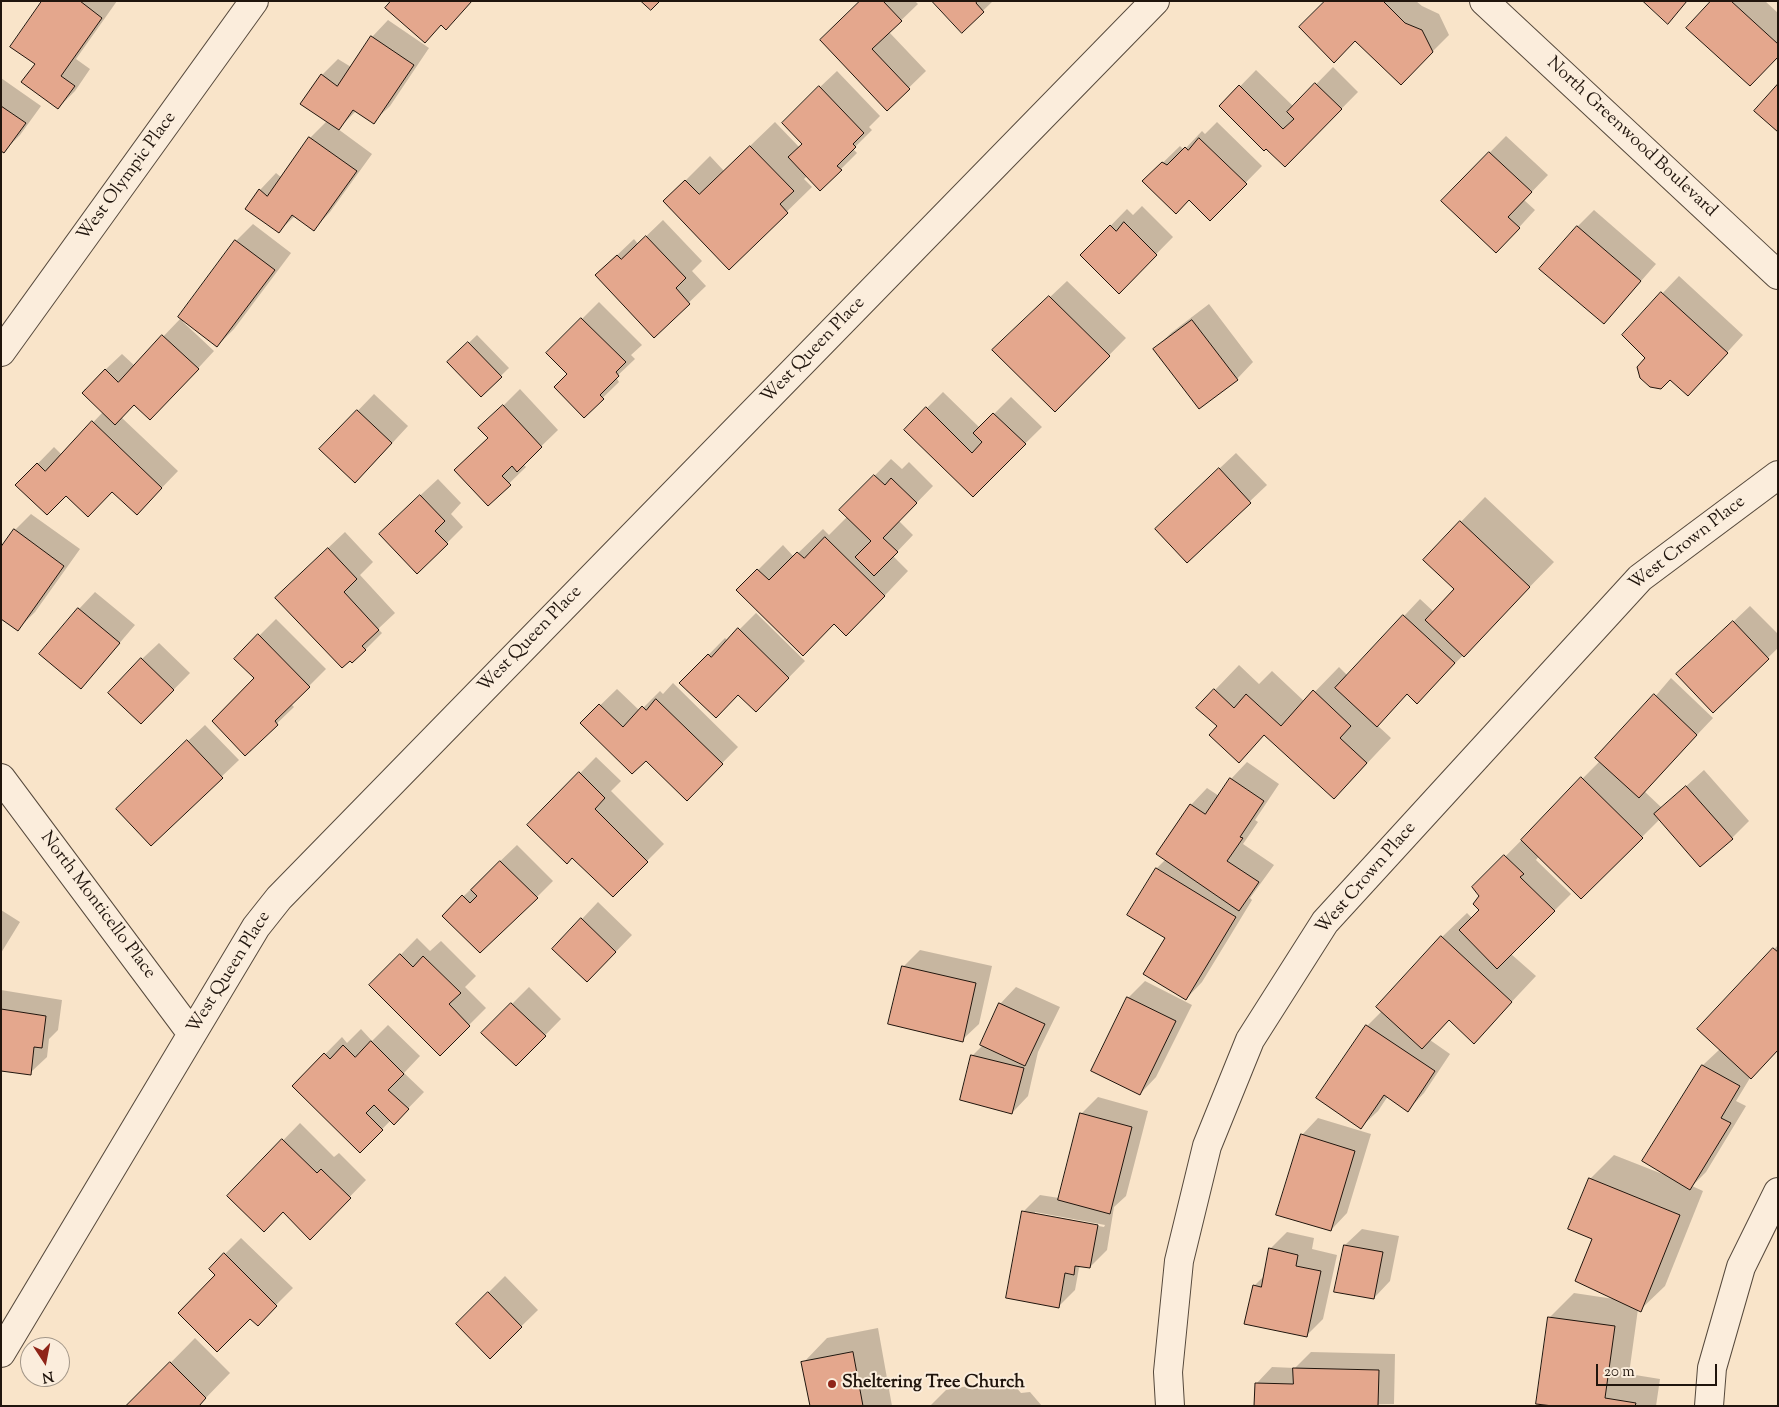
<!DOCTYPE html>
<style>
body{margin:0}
#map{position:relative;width:1779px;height:1407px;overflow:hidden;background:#f9e4c9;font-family:"Sorts Mill Goudy",serif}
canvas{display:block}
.frame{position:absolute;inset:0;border:2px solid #20150d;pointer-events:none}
.north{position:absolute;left:20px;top:1337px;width:50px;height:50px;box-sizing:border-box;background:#fbeddc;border:1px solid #a39789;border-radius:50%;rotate:169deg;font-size:14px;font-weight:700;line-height:20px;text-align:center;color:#20150d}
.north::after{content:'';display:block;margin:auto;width:18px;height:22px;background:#8f2418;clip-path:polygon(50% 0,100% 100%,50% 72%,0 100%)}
.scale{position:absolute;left:1596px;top:1364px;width:121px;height:22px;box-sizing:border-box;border:2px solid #20150d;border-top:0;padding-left:6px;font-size:15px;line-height:18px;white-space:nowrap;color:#20150d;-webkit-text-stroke:4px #fbeddc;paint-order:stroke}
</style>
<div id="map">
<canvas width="1779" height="1407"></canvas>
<div class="frame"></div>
<div class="north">N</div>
<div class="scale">20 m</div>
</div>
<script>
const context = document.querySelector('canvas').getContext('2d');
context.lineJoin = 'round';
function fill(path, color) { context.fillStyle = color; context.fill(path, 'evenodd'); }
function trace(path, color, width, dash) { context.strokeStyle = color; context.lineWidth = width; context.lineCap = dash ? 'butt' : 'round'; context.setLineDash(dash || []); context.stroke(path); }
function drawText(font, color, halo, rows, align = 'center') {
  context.font = font + ' "Sorts Mill Goudy",serif'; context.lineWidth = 4; context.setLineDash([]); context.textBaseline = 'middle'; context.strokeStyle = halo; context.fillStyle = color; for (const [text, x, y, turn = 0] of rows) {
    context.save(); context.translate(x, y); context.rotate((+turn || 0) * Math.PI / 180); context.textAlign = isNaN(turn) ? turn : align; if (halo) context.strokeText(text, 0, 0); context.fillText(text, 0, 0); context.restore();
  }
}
const shadow = new Path2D(`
 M 44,1 L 117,1 L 76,59 L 90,69 L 75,91 L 58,108 L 36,64 Z
 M 861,1 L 915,1 L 918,4 L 889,32 L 926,71 L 887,109 L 821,40 Z
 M 934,1 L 993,1 L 962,31 Z
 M 1327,1 L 1416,1 L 1422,6 L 1439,14 L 1449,35 L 1401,83 Z
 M 1713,1 L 1765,1 L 1778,13 L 1778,57 Z
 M 388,20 L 429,48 L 390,106 L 373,122 L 356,111 L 338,129 L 372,154 L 330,212 L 314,229 L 295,216 L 278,232 L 260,190 L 276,173 L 282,178 L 310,138 L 327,121 L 322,75 L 338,59 L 351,67 L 372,37 Z
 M 1333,67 L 1358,92 L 1285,166 L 1221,106 L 1256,70 L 1294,107 Z
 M 837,71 L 880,116 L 869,127 L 872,130 L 853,149 L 857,153 L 821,189 L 808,175 L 804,179 L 812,187 L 729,268 L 665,201 L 710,156 L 724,171 L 775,122 L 800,148 L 803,144 L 800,106 Z
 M 1,78 L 41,106 L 20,135 L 4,151 L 1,150 Z
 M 1217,122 L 1262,166 L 1210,219 L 1189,199 L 1144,181 L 1180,146 L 1184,150 L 1202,131 L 1205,134 Z
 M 1506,136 L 1548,175 L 1524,200 L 1535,210 L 1512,235 L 1442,201 Z
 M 1142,206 L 1173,237 L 1119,292 L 1082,255 L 1127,209 L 1133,215 Z
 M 1594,210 L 1656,264 L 1604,323 L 1577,227 Z
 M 663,220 L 702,261 L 692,271 L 706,286 L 654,336 L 613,259 L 634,239 L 638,244 Z
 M 253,224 L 291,253 L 234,329 L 217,346 L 184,321 L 183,322 L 214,351 L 167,402 L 135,404 L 121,417 L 178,471 L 153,497 L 112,490 L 66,495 L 17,485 L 54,447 L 62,455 L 103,412 L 105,370 L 122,354 L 135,366 L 181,318 L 179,317 L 236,241 Z
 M 1679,276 L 1743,335 L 1688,395 L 1623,335 Z
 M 1067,281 L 1126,338 L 1055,410 L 1011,334 Z
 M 599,302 L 642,345 L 631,355 L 635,359 L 616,377 L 619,382 L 584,416 L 569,374 L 548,353 Z
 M 1209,304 L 1253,362 L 1237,379 L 1155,349 L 1171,333 Z
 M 477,335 L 509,368 L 481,395 L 449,362 Z
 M 520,389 L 558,430 L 523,464 L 526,467 L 488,504 L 489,438 L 497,412 Z
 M 943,392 L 980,428 L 1011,397 L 1042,427 L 973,495 L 905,430 Z
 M 374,394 L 408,426 L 372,465 L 321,449 Z
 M 1236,453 L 1267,485 L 1187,561 L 1173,512 Z
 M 891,459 L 902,469 L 909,462 L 933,486 L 899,521 L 913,535 L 893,556 L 908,571 L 871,610 L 834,623 L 738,590 L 783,545 L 794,557 L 823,529 L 829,535 L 848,516 L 841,510 Z
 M 438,479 L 461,503 L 451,514 L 463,527 L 447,543 L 397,517 Z
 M 1485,497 L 1554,562 L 1433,686 L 1407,693 L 1377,725 L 1391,738 L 1358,773 L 1334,798 L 1265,734 L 1239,761 L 1218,726 L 1215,690 L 1239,665 L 1259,684 L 1272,671 L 1305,702 L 1339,667 L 1348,676 L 1420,599 L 1434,612 L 1455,589 L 1424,560 Z
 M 31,514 L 80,549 L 35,612 L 18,629 L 15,530 Z
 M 345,532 L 373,562 L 360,575 L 395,613 L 378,629 L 382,633 L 365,650 L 293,581 Z
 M 95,592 L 135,625 L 81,688 L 79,609 Z
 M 1750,606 L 1778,634 L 1778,648 L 1713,711 L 1695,658 Z
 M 756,613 L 805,661 L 756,711 L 739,693 L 681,683 L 725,638 L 728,641 Z
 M 276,619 L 326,669 L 291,704 L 294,707 L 245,754 L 221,712 L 255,678 L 236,659 Z
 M 159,643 L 190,673 L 141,723 L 142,659 Z
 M 1671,678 L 1713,718 L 1644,791 L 1662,808 L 1704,770 L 1749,821 L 1732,838 L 1660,819 L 1581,898 L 1539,856 L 1536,860 L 1571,894 L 1511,954 L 1536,976 L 1474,1042 L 1450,1019 L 1430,1040 L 1450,1054 L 1424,1093 L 1408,1110 L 1388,1096 L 1378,1111 L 1361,1127 L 1367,1026 L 1382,1011 L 1442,937 L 1467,913 L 1472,918 L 1481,910 L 1481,897 L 1474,888 L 1600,761 Z
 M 673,683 L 738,747 L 687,799 L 646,759 L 582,723 L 617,689 L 640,711 L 660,691 L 663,694 Z
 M 205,725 L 239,760 L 151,844 L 134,792 Z
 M 596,757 L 621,781 L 611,791 L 664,844 L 613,895 L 572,857 L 529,825 Z
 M 1247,762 L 1279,784 L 1255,820 L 1258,822 L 1243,844 L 1274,865 L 1250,898 L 1252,900 L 1202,982 L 1186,999 L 1167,937 L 1129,914 L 1157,868 L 1166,859 L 1191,805 L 1207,788 L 1219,796 L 1231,779 Z
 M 517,845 L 553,881 L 537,897 L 444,915 Z
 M 598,902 L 632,935 L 604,964 L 582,919 Z
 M 1,910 L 20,922 L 1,953 Z
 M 417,938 L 430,951 L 441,941 L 476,976 L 465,987 L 486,1008 L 440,1054 L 371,985 Z
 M 1778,945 L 1778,1050 L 1750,1078 L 1736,1101 L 1746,1106 L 1706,1172 L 1692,1186 L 1703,1191 L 1665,1286 L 1640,1310 L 1638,1309 L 1629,1374 L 1660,1379 L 1656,1406 L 1562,1406 L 1549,1318 L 1574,1293 L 1614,1299 L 1593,1238 L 1590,1179 L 1614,1155 L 1665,1175 L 1643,1160 L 1703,1065 L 1720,1049 L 1699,1029 Z
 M 920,950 L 992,966 L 979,1024 L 962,1040 L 903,967 Z
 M 1145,981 L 1192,1005 L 1156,1077 L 1140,1094 L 1128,998 Z
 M 529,987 L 561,1019 L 516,1065 L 483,1033 Z
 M 1016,987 L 1060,1007 L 1038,1052 L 1028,1096 L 1012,1113 L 972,1056 L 983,1045 L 1000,1004 Z
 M 1,990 L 62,1000 L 58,1030 L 49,1039 L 47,1057 L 30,1073 L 1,1070 Z
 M 388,1025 L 420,1056 L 404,1073 L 424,1092 L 394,1123 L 391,1120 L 360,1152 L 294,1086 L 342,1037 L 347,1043 L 361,1029 L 372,1041 Z
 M 1098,1097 L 1148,1111 L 1126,1196 L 1114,1207 L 1107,1250 L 1090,1267 L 1081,1266 L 1079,1268 L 1075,1290 L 1059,1306 L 1008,1297 L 1024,1211 L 1040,1195 L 1059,1198 L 1081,1114 ZM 1035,1212 L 1105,1225 L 1104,1227 L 1035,1214 Z
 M 1318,1118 L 1371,1134 L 1347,1213 L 1331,1230 L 1302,1135 Z
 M 300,1123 L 334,1157 L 339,1153 L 366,1180 L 310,1238 L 283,1211 L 229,1196 Z
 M 1362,1229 L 1399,1236 L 1390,1281 L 1374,1298 L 1336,1291 L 1345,1245 Z
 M 1287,1232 L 1314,1238 L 1312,1249 L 1337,1255 L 1323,1319 L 1306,1336 L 1254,1286 L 1265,1275 L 1270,1249 Z
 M 241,1238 L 293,1288 L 257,1324 L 210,1269 Z
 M 505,1276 L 538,1310 L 490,1357 L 457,1324 Z
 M 878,1328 L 892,1406 L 811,1406 L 803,1363 L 827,1338 Z
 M 195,1338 L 230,1373 L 198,1406 L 128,1406 Z
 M 1311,1352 L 1395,1354 L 1394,1404 L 1255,1406 L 1256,1384 L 1272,1367 L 1295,1368 Z
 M 1009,1379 L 1021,1393 L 1030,1392 L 1042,1406 L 930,1406 L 946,1390 Z`);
const building = new Path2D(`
 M 42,1 L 80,1 L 102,18 L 61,76 L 75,86 L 58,109 L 21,82 L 35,64 L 10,47 Z
 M 391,1 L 472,1 L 446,30 L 441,25 L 425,43 L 385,8 Z
 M 641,1 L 660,1 L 651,10 Z
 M 860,1 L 883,1 L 902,21 L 872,49 L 910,89 L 887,111 L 820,40 Z
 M 932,1 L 977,1 L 976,3 L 984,12 L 962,33 Z
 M 1325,1 L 1383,1 L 1405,23 L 1422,30 L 1433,52 L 1401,85 L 1355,41 L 1334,63 L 1299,27 Z
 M 1643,1 L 1687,1 L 1668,24 Z
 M 1711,1 L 1731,1 L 1778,44 L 1778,57 L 1750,86 L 1686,28 Z
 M 371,36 L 414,65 L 374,124 L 353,110 L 339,130 L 300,104 L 321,74 L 337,86 Z
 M 1315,83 L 1342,109 L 1285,167 L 1266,149 L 1264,151 L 1219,106 L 1239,85 L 1283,129 L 1294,119 L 1287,112 Z
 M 1778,84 L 1778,132 L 1754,111 Z
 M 819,86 L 864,133 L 853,144 L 856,147 L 837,166 L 842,170 L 820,191 L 788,157 L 802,144 L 782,123 Z
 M 1,106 L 26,123 L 4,153 L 1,151 Z
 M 309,137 L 357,171 L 314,231 L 292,215 L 279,233 L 245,209 L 259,189 L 267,196 Z
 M 1199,138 L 1247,184 L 1210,221 L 1189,200 L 1176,214 L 1142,181 L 1162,162 L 1167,165 L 1185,147 L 1188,150 Z
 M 750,146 L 794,191 L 780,204 L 788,213 L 729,270 L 663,201 L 685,180 L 699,194 Z
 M 1489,152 L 1532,192 L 1508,217 L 1520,228 L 1496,253 L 1441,201 Z
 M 1124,222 L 1157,255 L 1119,294 L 1080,255 L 1110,225 L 1116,231 Z
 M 1577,226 L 1641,281 L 1604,324 L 1539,269 Z
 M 646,236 L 686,278 L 676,288 L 690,304 L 654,338 L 595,275 L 617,255 L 621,259 Z
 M 235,240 L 275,270 L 217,347 L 178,317 Z
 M 1661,292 L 1728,353 L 1688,396 L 1670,380 L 1661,389 L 1650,387 L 1640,378 L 1637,367 L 1645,358 L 1622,335 Z
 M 1049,296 L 1110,356 L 1055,412 L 992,350 Z
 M 581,318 L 626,362 L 616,372 L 619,376 L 600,395 L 604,399 L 584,418 L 554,387 L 567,374 L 546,353 Z
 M 1192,320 L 1238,380 L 1199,409 L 1153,349 Z
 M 162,335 L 199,369 L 150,420 L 134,405 L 115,425 L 82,393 L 105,369 L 118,382 Z
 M 468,342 L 502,377 L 481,397 L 447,362 Z
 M 503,405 L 542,447 L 517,472 L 512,466 L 502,476 L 511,485 L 488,506 L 454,470 L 488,438 L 478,428 Z
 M 926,407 L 972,453 L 982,442 L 973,433 L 993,413 L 1026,444 L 973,497 L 904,430 Z
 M 357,410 L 392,443 L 355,483 L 319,449 Z
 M 92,421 L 162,488 L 137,515 L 112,492 L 88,517 L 66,496 L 47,515 L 15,485 L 37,463 L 45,471 Z
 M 1219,468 L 1251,503 L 1187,563 L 1155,529 Z
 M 874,475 L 885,485 L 891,478 L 917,503 L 883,538 L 898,552 L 874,576 L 855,557 L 871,541 L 839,510 Z
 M 420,495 L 445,521 L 435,531 L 448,544 L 417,574 L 379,534 Z
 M 1460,521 L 1530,587 L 1464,657 L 1425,620 L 1454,589 L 1423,560 Z
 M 14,529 L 64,566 L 18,631 L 1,619 L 1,547 Z
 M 825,537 L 885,596 L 846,636 L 834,624 L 803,656 L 736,590 L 757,569 L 769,580 L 797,552 L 804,558 Z
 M 328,548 L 357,579 L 344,592 L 379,630 L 362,646 L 366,650 L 352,663 L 350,661 L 342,668 L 275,598 Z
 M 78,608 L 120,643 L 81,689 L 39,654 Z
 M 1403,615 L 1455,663 L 1417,704 L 1407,694 L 1377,727 L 1335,688 Z
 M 1733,621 L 1769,659 L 1713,713 L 1676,674 Z
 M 738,628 L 789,678 L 756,712 L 738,695 L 716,718 L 679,683 L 708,654 L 711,657 Z
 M 258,634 L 310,687 L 275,721 L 278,725 L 245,756 L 212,721 L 254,678 L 234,659 Z
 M 141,658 L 174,690 L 141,724 L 108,693 Z
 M 1214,689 L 1234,708 L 1246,694 L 1281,726 L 1313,690 L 1351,726 L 1340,738 L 1367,763 L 1334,799 L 1264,735 L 1239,763 L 1209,735 L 1217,726 L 1196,708 Z
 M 1654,694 L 1697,735 L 1639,798 L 1595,758 Z
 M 656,699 L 723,764 L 687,801 L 646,761 L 632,774 L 580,723 L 599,704 L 623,727 L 642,706 L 646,710 Z
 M 187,740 L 223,778 L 151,846 L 116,809 Z
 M 579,772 L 605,798 L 595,809 L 648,862 L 613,897 L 572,858 L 567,864 L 527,825 Z
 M 1581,777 L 1643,838 L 1581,899 L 1521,840 Z
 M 1230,778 L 1264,801 L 1240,837 L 1243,838 L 1227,861 L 1259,882 L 1239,911 L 1156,854 L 1190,804 L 1205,814 Z
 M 1686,786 L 1733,839 L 1700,867 L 1654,814 Z
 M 1504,855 L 1524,874 L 1520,877 L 1555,911 L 1497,969 L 1459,930 L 1479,910 L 1473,904 L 1479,896 L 1472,887 Z
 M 500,861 L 538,898 L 480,953 L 442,916 L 462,895 L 470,903 L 477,896 L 471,890 Z
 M 1156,868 L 1236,917 L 1186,1000 L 1143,974 L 1165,938 L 1127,915 Z
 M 581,918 L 616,952 L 587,982 L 552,949 Z
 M 1441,936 L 1512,1002 L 1474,1044 L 1449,1020 L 1422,1049 L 1376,1007 Z
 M 1773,948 L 1778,952 L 1778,1050 L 1751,1079 L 1697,1029 Z
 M 400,954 L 413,967 L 423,956 L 461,993 L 449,1004 L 470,1026 L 440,1056 L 369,985 Z
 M 902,966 L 976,983 L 963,1042 L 888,1024 Z
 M 1127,997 L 1176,1021 L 1140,1095 L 1091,1071 Z
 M 511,1003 L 546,1036 L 516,1066 L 481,1033 Z
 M 999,1003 L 1045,1024 L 1025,1066 L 980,1045 Z
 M 1,1009 L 46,1016 L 42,1048 L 34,1047 L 31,1075 L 1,1071 Z
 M 1366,1025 L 1435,1071 L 1408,1112 L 1384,1095 L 1361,1129 L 1316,1098 Z
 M 371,1041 L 404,1074 L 388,1090 L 409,1109 L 394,1125 L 374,1105 L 366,1113 L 383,1130 L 360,1153 L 292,1086 L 324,1053 L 330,1059 L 343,1045 L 355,1057 Z
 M 971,1055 L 1024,1068 L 1012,1114 L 960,1100 Z
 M 1702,1065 L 1740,1086 L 1721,1118 L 1731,1123 L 1690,1190 L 1642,1161 Z
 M 1080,1113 L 1132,1127 L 1110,1214 L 1058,1200 Z
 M 1301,1134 L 1355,1151 L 1331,1231 L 1276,1215 Z
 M 282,1139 L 317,1173 L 321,1169 L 351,1198 L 310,1240 L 283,1212 L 264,1232 L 227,1196 Z
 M 1589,1178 L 1680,1215 L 1641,1312 L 1575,1281 L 1592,1239 L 1568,1229 Z
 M 1022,1211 L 1098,1225 L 1090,1268 L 1075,1266 L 1074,1275 L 1065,1273 L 1059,1308 L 1006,1298 Z
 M 1344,1245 L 1383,1252 L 1374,1299 L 1334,1292 Z
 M 1269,1248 L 1298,1255 L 1296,1266 L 1321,1271 L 1307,1337 L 1244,1324 L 1253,1285 L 1261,1287 Z
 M 224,1253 L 277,1306 L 258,1326 L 250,1319 L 217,1352 L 178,1313 L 215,1275 L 209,1269 Z
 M 488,1292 L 522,1327 L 490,1359 L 456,1324 Z
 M 1548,1317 L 1615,1326 L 1605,1398 L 1636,1403 L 1635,1406 L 1553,1406 L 1536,1404 Z
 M 853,1352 L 863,1406 L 810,1406 L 801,1362 Z
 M 170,1362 L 206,1398 L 199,1406 L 126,1406 Z
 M 1293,1368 L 1379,1370 L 1378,1406 L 1254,1406 L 1255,1383 L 1293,1384 Z`);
const minor = new Path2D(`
 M 1484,1 L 1778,275
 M 1,352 L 254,1
 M 1,778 L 192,1034
 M 1,1353 L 256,927 L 279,898 L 1155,1
 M 1170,1406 L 1168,1372 L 1179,1261 L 1207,1146 L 1250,1040 L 1325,922 L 1640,578 L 1778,475
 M 1709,1406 L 1712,1368 L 1741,1267 L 1778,1192`);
const markers = [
 [832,1384,5,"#8f2418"]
];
const streetNames = [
 ["North Greenwood Boulevard",1631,138,43],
 ["West Olympic Place",128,177,-54],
 ["West Queen Place",814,351,-46],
 ["West Crown Place",1688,544,-38],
 ["West Queen Place",531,640,-46],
 ["West Crown Place",1367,879,-49],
 ["North Monticello Place",97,906,53],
 ["West Queen Place",230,973,-58]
];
const poiNames = [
 ["Sheltering Tree Church",842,1384]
];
fill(shadow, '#0003');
fill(building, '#e4a78d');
trace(building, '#20150d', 1);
trace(minor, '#56493c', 30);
trace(minor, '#fbeddc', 28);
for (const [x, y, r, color] of markers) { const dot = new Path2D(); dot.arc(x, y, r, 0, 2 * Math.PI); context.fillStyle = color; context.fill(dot); trace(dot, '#fbeddc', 2); }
drawText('18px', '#20150d', '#fbeddc', streetNames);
drawText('bold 18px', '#20150d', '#fbeddc', poiNames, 'left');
</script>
